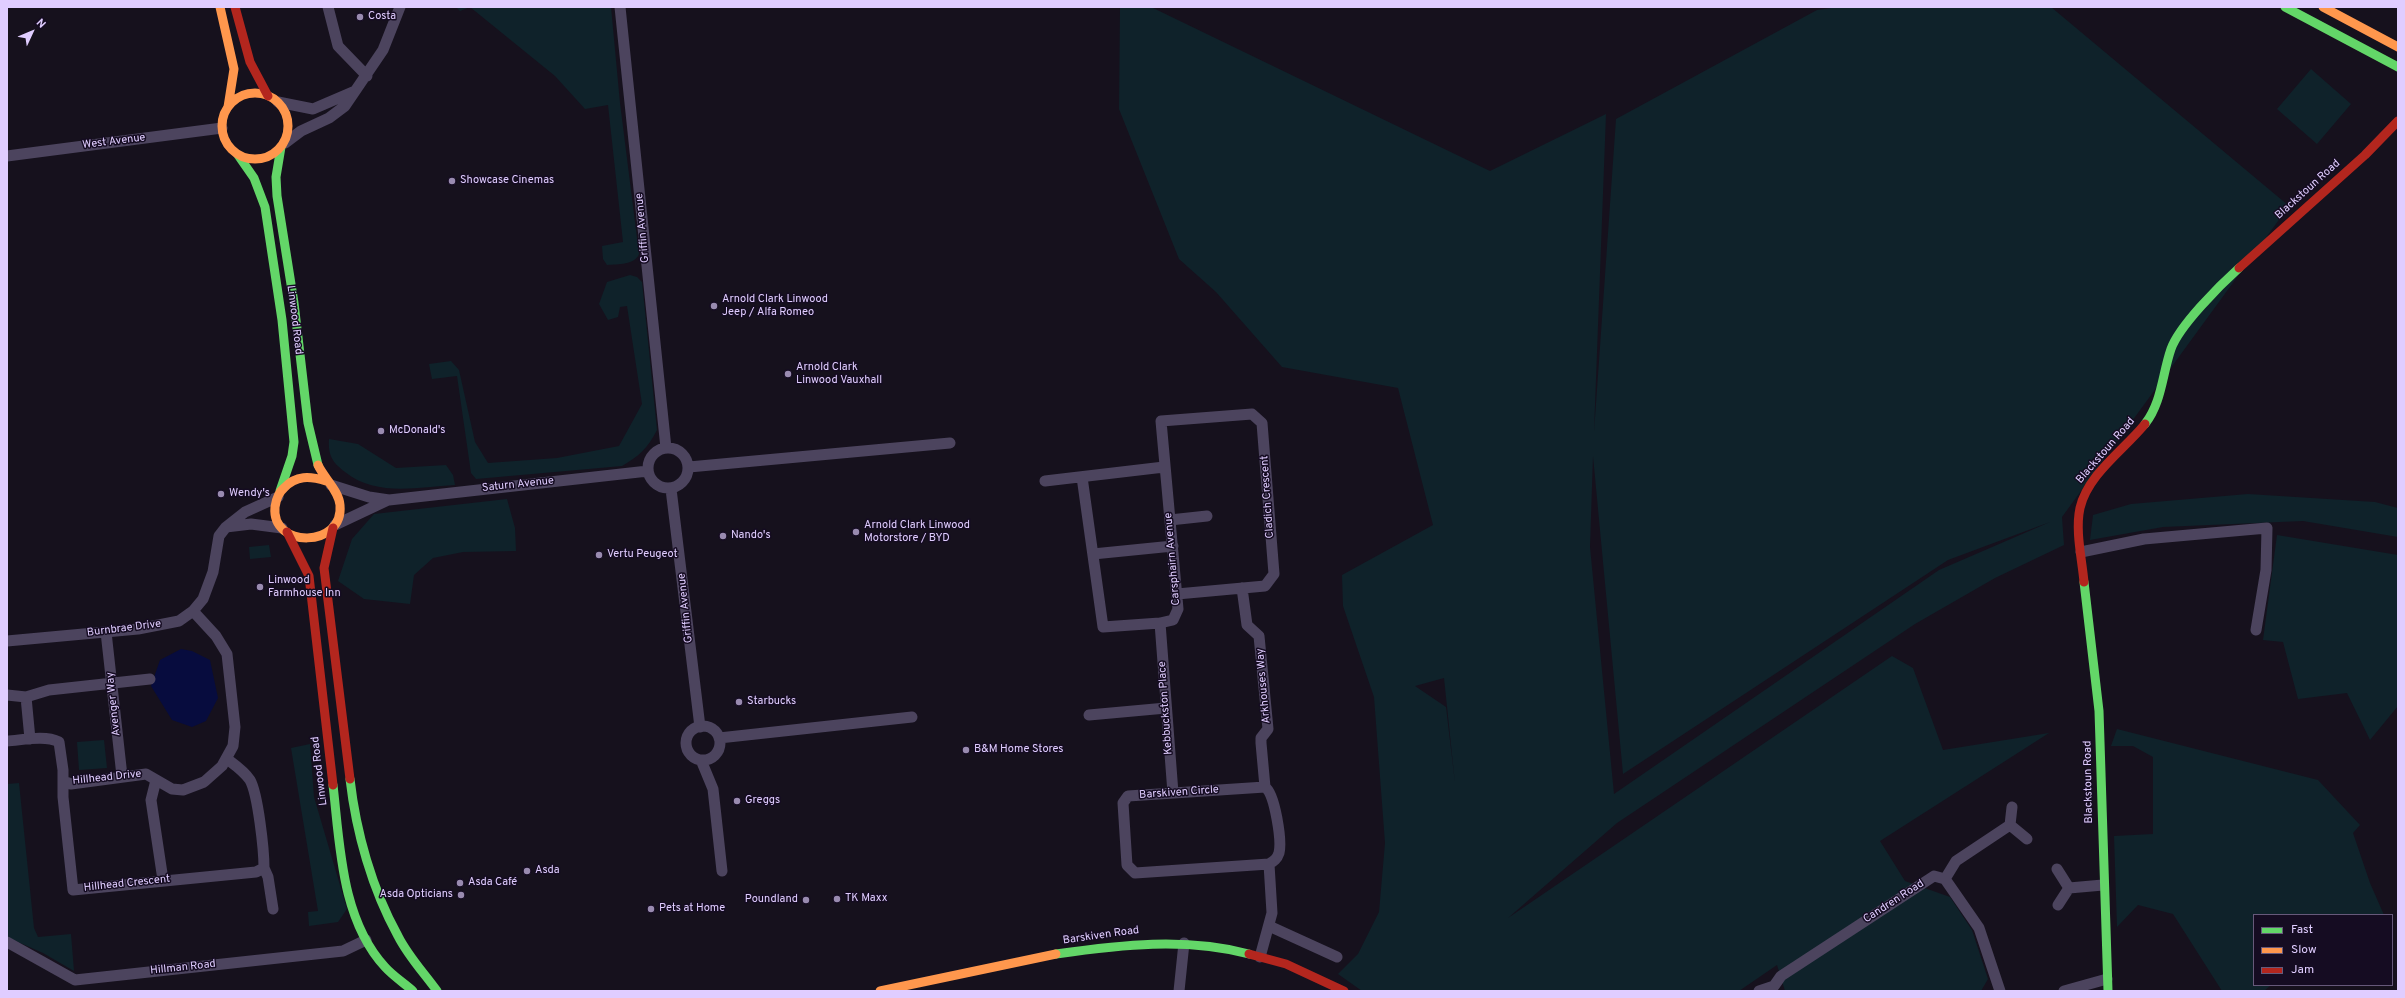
<!DOCTYPE html>
<meta charset="utf-8">
<style>
body{margin:0}
#map{position:relative;width:2405px;height:998px;overflow:hidden;background:#16111d;font-family:Overpass,sans-serif}
canvas{display:block}
.frame{position:absolute;inset:0;border:8px solid #e0cdff;pointer-events:none}
.legend{position:absolute;left:2253px;top:914px;width:140px;height:72px;box-sizing:border-box;background:#150c22;border:1px solid #66597a;margin:0;padding:5px 7px;list-style:none;font-size:12px;color:#e0cdff}
.legend li{display:flex;align-items:center;gap:8px;height:20px}
.legend b{width:20px;border:1px solid #66597a}
.north{position:absolute;left:12px;top:12px;width:40px;height:40px;-webkit-text-stroke:3px #150c22;paint-order:stroke;rotate:46deg;font-size:11px;font-weight:700;line-height:16px;text-align:center;color:#e0cdff}
.north::after{content:'';display:block;margin:auto;width:14px;height:18px;background:#e0cdff;clip-path:polygon(50% 0,100% 100%,50% 72%,0 100%)}
</style>
<div id="map">
<canvas width="2405" height="998"></canvas>
<div class="frame"></div>
<ul class="legend">
<li><b style="height:5px;background:#63d668"></b>Fast</li>
<li><b style="height:5px;background:#ff974d"></b>Slow</li>
<li><b style="height:5px;background:#b3261e"></b>Jam</li>
</ul>
<div class="north">N</div>
</div>
<script>
const context = document.querySelector('canvas').getContext('2d');
context.lineJoin = 'round';
function fill(path, color) { context.fillStyle = color; context.fill(path, 'evenodd'); }
function trace(path, color, width, dash) { context.strokeStyle = color; context.lineWidth = width; context.lineCap = dash ? 'butt' : 'round'; context.setLineDash(dash || []); context.stroke(path); }
function drawText(font, color, halo, rows, align = 'center') {
  context.font = font + ' Overpass,sans-serif'; context.lineWidth = 3; context.setLineDash([]); context.textBaseline = 'middle'; context.strokeStyle = halo; context.fillStyle = color; for (const [text, x, y, turn = 0] of rows) {
    context.save(); context.translate(x, y); context.rotate((+turn || 0) * Math.PI / 180); context.textAlign = isNaN(turn) ? turn : align; if (halo) context.strokeText(text, 0, 0); context.fillText(text, 0, 0); context.restore();
  }
}
const green = new Path2D(`
 M 456,7 L 611,7 L 620,103 L 639,254 C 635,265 618,264 607,265 L 603,259 L 602,246 L 623,242 L 608,105 L 585,109 L 555,76 L 470,7 L 460,11 Z
 M 1120,7 L 1151,7 L 1490,171 L 1606,114 L 1594,432 L 1616,119 L 1817,10 L 1838,7 L 2051,7 L 2289,206 L 2062,517 L 2064,545 L 1995,578 L 1915,624 L 1617,823 L 1508,918 L 1892,656 L 1913,668 L 1943,750 L 2049,733 L 1880,841 L 1905,881 L 1950,897 L 1972,930 L 1988,979 L 1981,991 L 1785,991 L 1777,965 L 1739,991 L 1362,991 L 1338,974 L 1358,954 L 1379,912 L 1385,843 L 1374,697 L 1343,606 L 1342,575 L 1433,525 L 1398,388 L 1282,367 L 1216,292 L 1179,259 L 1119,109 ZM 1593,456 L 1623,774 L 1948,560 L 2050,522 L 1939,570 L 1614,794 L 1590,547 ZM 1444,678 L 1455,783 L 1446,707 L 1415,686 Z
 M 2311,69 L 2351,104 L 2317,144 L 2277,109 Z
 M 630,275 L 637,277 L 642,282 L 657,430 C 648,448 638,457 622,466 L 476,479 L 471,473 L 457,376 L 432,379 L 429,364 L 451,361 L 459,370 L 475,442 L 488,463 L 557,458 L 619,446 L 642,404 L 627,306 L 620,307 L 618,317 L 608,320 L 599,304 L 607,282 Z
 M 329,439 L 358,444 L 396,468 L 446,465 L 453,475 L 455,485 C 417,487 376,497 345,472 C 332,462 328,455 329,439 Z
 M 2248,494 L 2375,502 L 2398,508 L 2398,537 L 2303,521 L 2163,527 L 2090,540 L 2093,515 L 2131,504 Z
 M 507,499 L 515,528 L 516,551 L 463,552 L 433,558 L 414,575 L 410,604 L 364,599 L 338,581 L 352,539 L 374,514 Z
 M 2277,535 L 2398,555 L 2398,706 L 2370,740 L 2347,693 L 2298,699 L 2283,642 L 2263,640 Z
 M 269,545 L 271,557 L 250,559 L 249,547 Z
 M 2117,729 L 2318,780 L 2360,825 L 2353,833 L 2370,883 L 2384,915 L 2254,915 L 2254,985 L 2271,985 L 2264,991 L 2222,991 L 2173,914 L 2138,905 L 2117,927 L 2114,836 L 2153,834 L 2153,757 L 2133,746 L 2111,746 Z
 M 104,740 L 107,768 L 79,770 L 77,742 Z
 M 310,744 L 314,797 L 347,909 L 338,922 L 309,926 L 308,912 L 318,911 L 291,748 Z
 M 19,783 L 34,928 L 38,937 L 71,934 L 74,971 L 43,953 L 9,938 L 7,940 L 7,784 Z`);
const water = new Path2D(`
 M 181,649 L 192,651 L 210,660 L 218,698 L 206,721 L 192,727 L 172,720 L 151,686 L 160,660 Z`);
const street = new Path2D(`
 M 328,7 L 338,46 L 367,76
 M 620,7 L 666,448
 M 278,102 L 313,109 L 355,91
 M 285,143 L 301,131 L 329,118 L 345,106 L 383,50 L 400,7
 M 7,156 L 222,128
 M648 468a20 20 0 1 1 40 0a20 20 0 1 1-40 0Z
 M 689,467 L 950,443
 M 1082,477 L 1103,627 L 1160,623 L 1173,620 L 1178,609 L 1161,421 L 1252,414 L 1262,423 L 1274,574 L 1265,586 L 1177,594
 M 1045,481 L 1164,467
 M 331,485 L 369,497 L 389,500 L 648,471
 M 671,489 L 700,727
 M 1170,520 L 1207,516
 M 335,525 L 388,500
 M 226,527 L 251,524 L 282,528
 M 2081,552 L 2144,539 L 2267,528 L 2266,570 L 2256,630
 M 1093,554 L 1173,546
 M 1242,588 L 1247,625 L 1259,636 L 1268,729 L 1261,738 L 1261,743 L 1265,787
 M 1160,623 L 1173,793
 M 106,632 L 122,776
 M 7,641 L 138,629 L 179,621 L 193,611 L 203,599 L 213,572 L 219,536 L 226,527 L 245,512 L 278,497
 M 7,695 L 26,697 L 49,690 L 150,679
 M 26,697 L 30,739
 M 1089,715 L 1166,708
 M686 743a17 17 0 1 1 34 0a17 17 0 1 1-34 0Z
 M 719,738 L 912,717
 M 7,741 C 23,740 45,735 59,742 L 63,770 L 63,797 L 73,890 L 256,872 L 264,868
 M 227,759 C 235,765 244,771 250,780 C 258,794 264,850 264,868 L 268,877 L 273,909
 M 701,760 L 713,789 L 722,871
 M 156,780 L 151,800 L 163,880
 M 63,781 L 71,784 L 146,774 L 172,789 L 183,790 L 204,782 L 222,766 L 233,746 L 235,727 L 227,654 L 216,636 L 193,611
 M 1265,787 C 1275,794 1282,841 1279,853 C 1277,859 1274,861 1269,864 L 1135,873 L 1127,865 L 1123,803 L 1128,796 Z
 M 2012,807 L 2010,825 L 2027,839
 M 2057,869 L 2069,888 L 2058,905
 M 1945,879 L 1956,861 L 2010,825
 M 2069,888 L 2103,885
 M 1269,926 L 1337,957
 M 7,942 L 75,980 L 343,951 L 366,940
 M 1260,957 L 1272,913 L 1269,864
 M 1179,991 L 1184,943
 M 1759,991 L 1774,986 L 1781,976 L 1934,876 L 1945,879 L 1979,928 L 2000,991
 M 2064,991 L 2107,979`);
const fast = new Path2D(`
 M 2285,7 L 2398,67
 M 281,147 L 276,177 L 277,196 L 294,303 L 308,423 L 318,465
 M 238,155 L 254,178 L 265,207 L 282,320 L 294,442 L 292,456 L 280,491
 M 2145,424 C 2162,402 2162,375 2171,349 C 2179,326 2220,285 2239,268
 M 2084,582 L 2099,711 L 2108,991
 M 350,779 C 356,832 372,889 398,936 C 408,956 424,973 437,991
 M 333,785 C 340,845 341,919 385,967 C 393,976 404,983 413,991
 M 1056,954 C 1120,945 1185,937 1249,954`);
const slow = new Path2D(`
 M 220,7 L 234,69 L 228,107
 M 2323,7 L 2398,47
 M222 126a33 33 0 1 1 66 0a33 33 0 1 1-66 0Z
 M 318,465 C 324,478 339,491 340,505 C 344,548 271,549 275,507 C 276,500 278,493 284,488 C 296,475 310,476 326,481
 M 880,991 L 1056,954`);
const jam = new Path2D(`
 M 235,7 L 250,62 L 268,96
 M 2239,268 L 2365,155 L 2398,121
 M 333,528 L 324,568 L 350,779
 M 287,532 L 309,576 L 333,785
 M 2084,582 C 2082,559 2075,531 2080,508 C 2088,474 2124,450 2145,424
 M 1249,954 L 1286,964 L 1344,991`);
const markers = [
 [360,17,4,"#998bb0"],
 [452,181,4,"#998bb0"],
 [714,306,4,"#998bb0"],
 [788,374,4,"#998bb0"],
 [381,431,4,"#998bb0"],
 [221,494,4,"#998bb0"],
 [856,532,4,"#998bb0"],
 [723,536,4,"#998bb0"],
 [599,555,4,"#998bb0"],
 [260,587,4,"#998bb0"],
 [739,702,4,"#998bb0"],
 [966,750,4,"#998bb0"],
 [737,801,4,"#998bb0"],
 [527,871,4,"#998bb0"],
 [460,883,4,"#998bb0"],
 [461,895,4,"#998bb0"],
 [837,899,4,"#998bb0"],
 [806,900,4,"#998bb0"],
 [651,909,4,"#998bb0"]
];
const poiNames = [
 ["Costa",368,17],
 ["Showcase Cinemas",460,181],
 ["Arnold Clark Linwood",722,300],
 ["Jeep / Alfa Romeo",722,313],
 ["Arnold Clark",796,368],
 ["Linwood Vauxhall",796,381],
 ["McDonald's",389,431],
 ["Wendy's",229,494],
 ["Arnold Clark Linwood",864,526],
 ["Motorstore / BYD",864,539],
 ["Nando's",731,536],
 ["Vertu Peugeot",607,555],
 ["Linwood",268,581],
 ["Farmhouse Inn",268,594],
 ["Starbucks",747,702],
 ["B&M Home Stores",974,750],
 ["Greggs",745,801],
 ["Asda",535,871],
 ["Asda Café",468,883],
 ["Asda Opticians",453,895,"right"],
 ["TK Maxx",845,899],
 ["Poundland",798,900,"right"],
 ["Pets at Home",659,909]
];
const streetNames = [
 ["West Avenue",114,142,-7],
 ["Blackstoun Road",2308,190,-42],
 ["Griffin Avenue",643,228,-95],
 ["Linwood Road",294,320,83],
 ["Blackstoun Road",2106,451,-49],
 ["Saturn Avenue",518,485,-6],
 ["Cladich Crescent",1268,497,-94],
 ["Carsphairn Avenue",1173,559,-95],
 ["Griffin Avenue",686,608,-96],
 ["Burnbrae Drive",124,629,-7],
 ["Arkhouses Way",1264,686,-95],
 ["Avenger Way",114,704,-96],
 ["Kebbuckston Place",1166,708,-94],
 ["Linwood Road",320,771,-97],
 ["Hillhead Drive",107,778,-6],
 ["Blackstoun Road",2089,782,-91],
 ["Barskiven Circle",1179,793,-4],
 ["Hillhead Crescent",127,884,-6],
 ["Candren Road",1894,902,-33],
 ["Barskiven Road",1101,936,-8],
 ["Hillman Road",183,968,-6]
];
fill(green, '#0f222a');
fill(water, '#070c3e');
trace(street, '#4c445e', 11);
trace(fast, '#63d668', 9);
trace(slow, '#ff974d', 9);
trace(jam, '#b3261e', 9);
for (const [x, y, r, color] of markers) { const dot = new Path2D(); dot.arc(x, y, r, 0, 2 * Math.PI); context.fillStyle = color; context.fill(dot); trace(dot, '#150c22', 1.5); }
drawText('11px', '#e0cdff', '#150c22', poiNames, 'left');
drawText('11px', '#e0cdff', '#150c22', streetNames);
</script>
